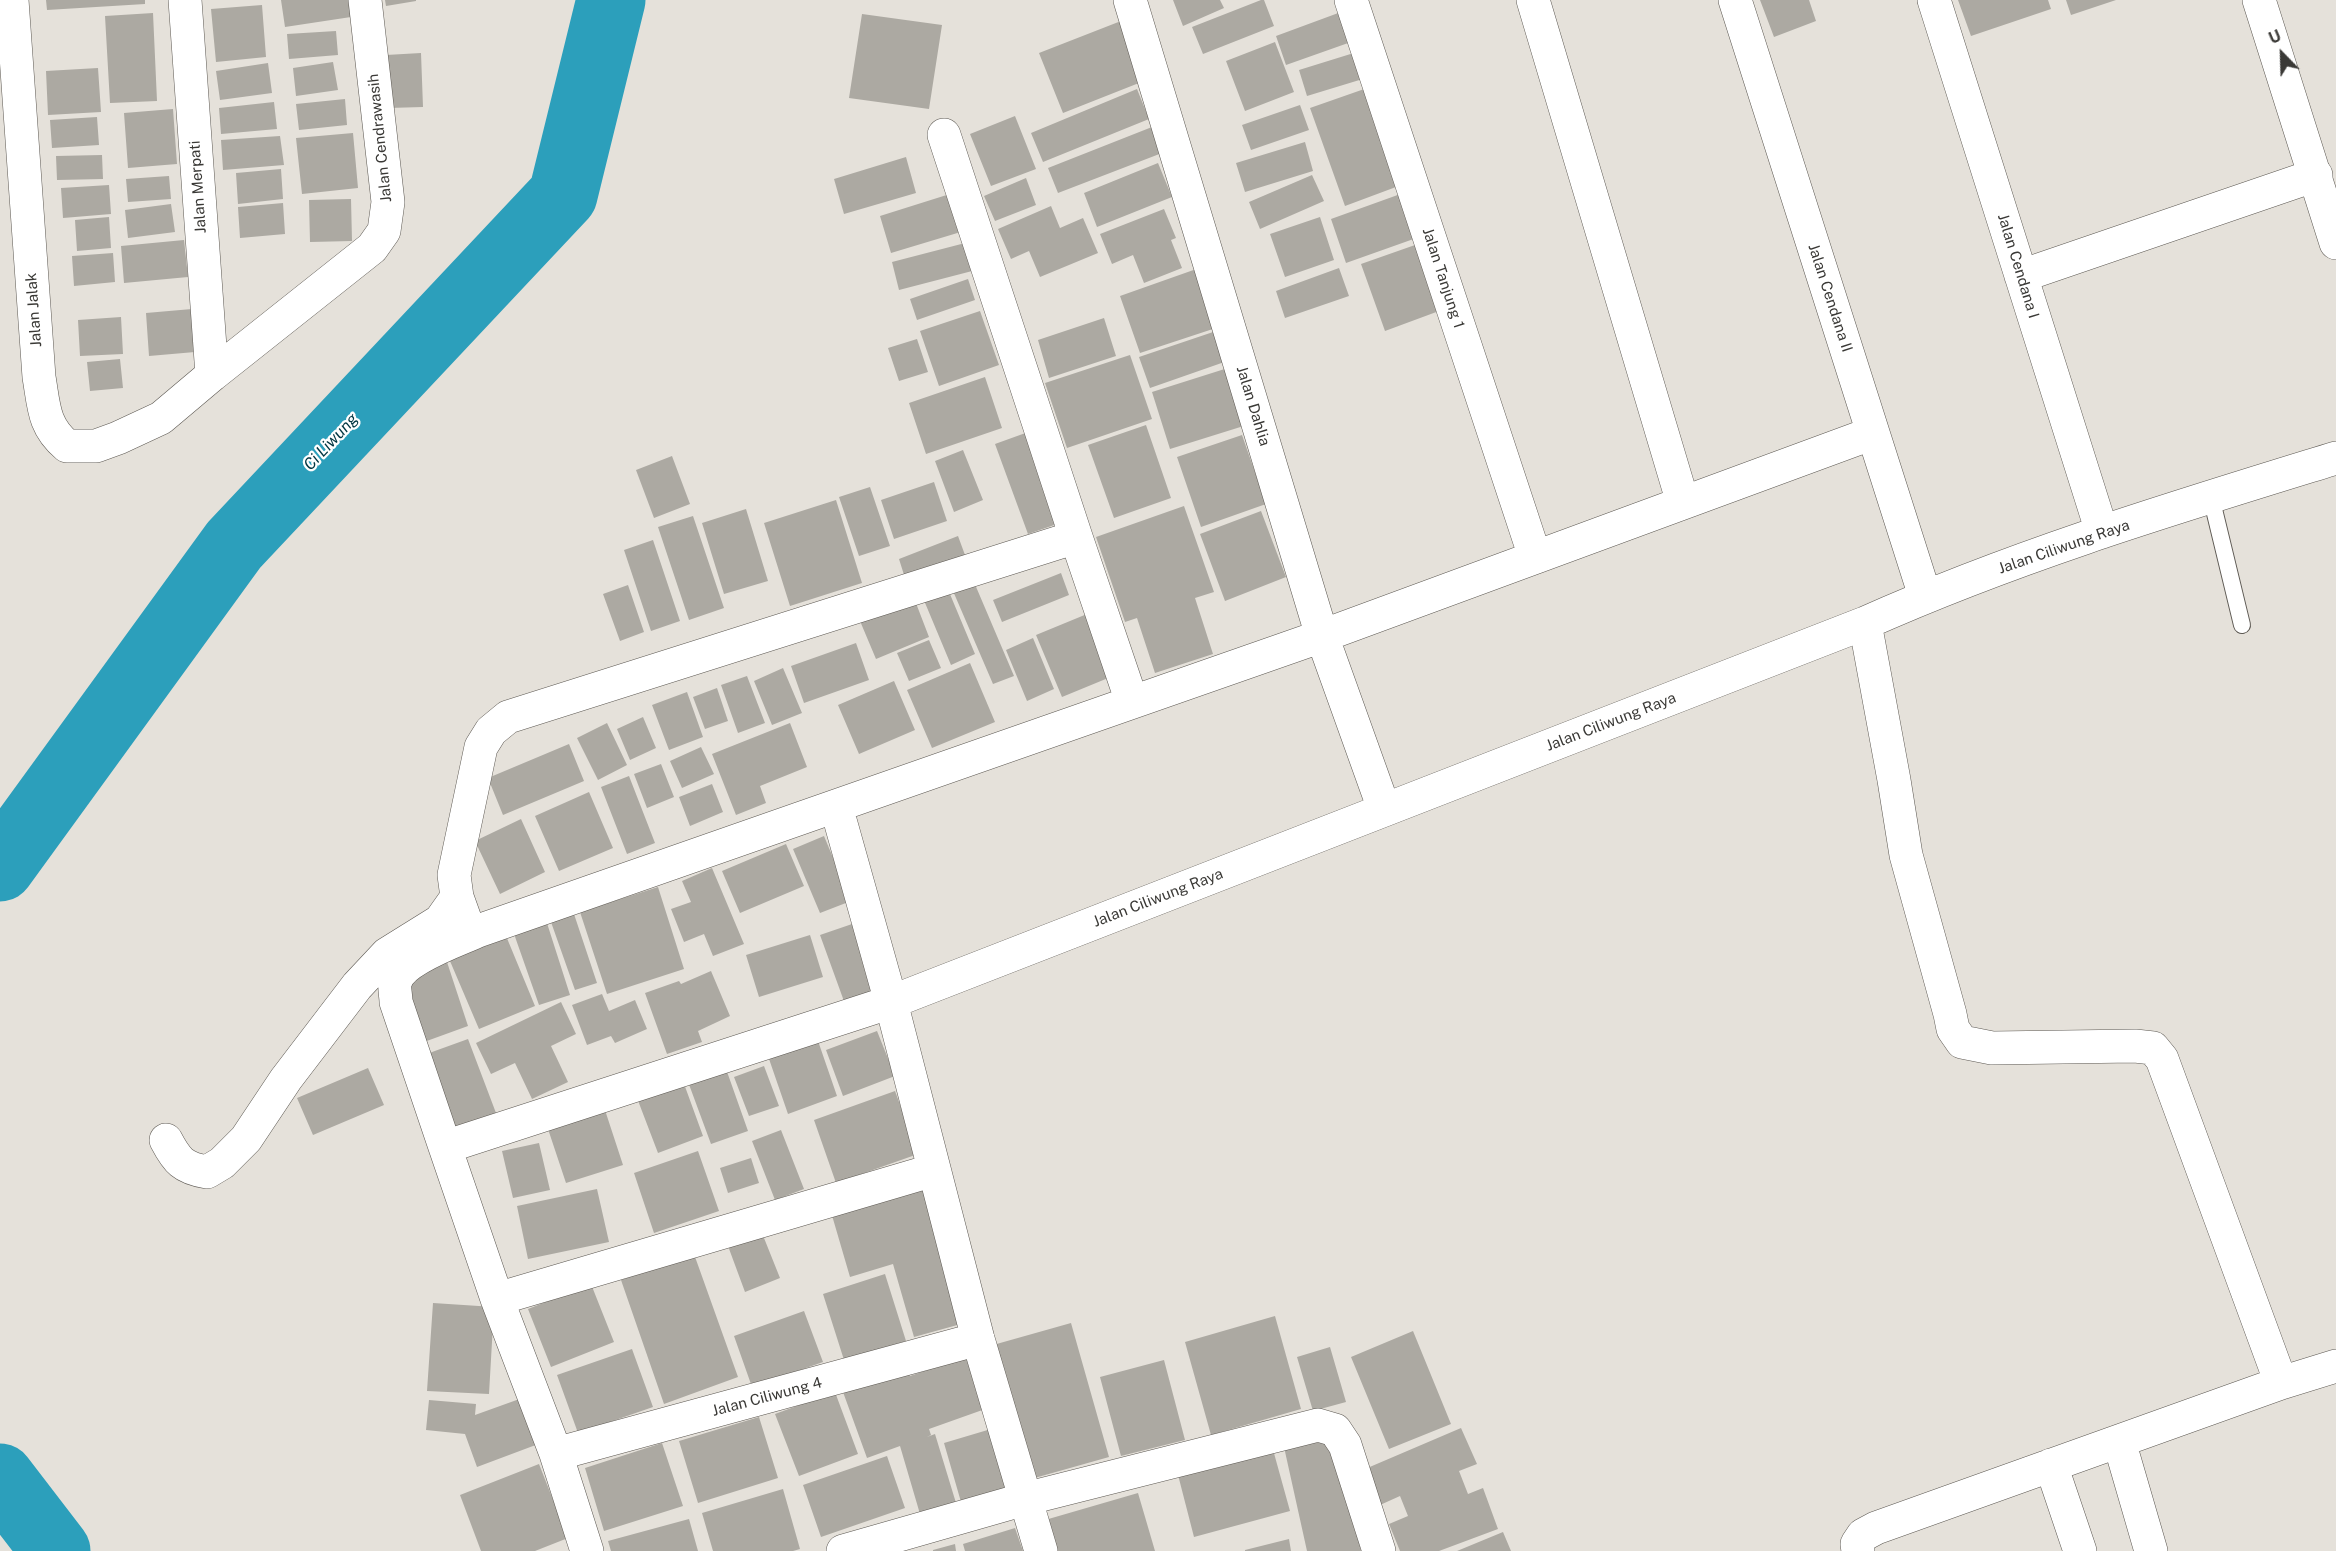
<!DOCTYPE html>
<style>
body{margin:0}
#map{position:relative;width:2336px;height:1551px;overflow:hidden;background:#e5e1da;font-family:"Public Sans",sans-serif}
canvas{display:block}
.north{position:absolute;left:2252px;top:24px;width:60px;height:60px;-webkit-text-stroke:4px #fff;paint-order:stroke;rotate:337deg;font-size:16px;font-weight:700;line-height:24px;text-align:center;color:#3a3936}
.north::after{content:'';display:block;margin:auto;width:21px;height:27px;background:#3a3936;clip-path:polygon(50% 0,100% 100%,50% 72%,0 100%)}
</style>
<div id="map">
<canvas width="2336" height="1551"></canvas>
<div class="north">U</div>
</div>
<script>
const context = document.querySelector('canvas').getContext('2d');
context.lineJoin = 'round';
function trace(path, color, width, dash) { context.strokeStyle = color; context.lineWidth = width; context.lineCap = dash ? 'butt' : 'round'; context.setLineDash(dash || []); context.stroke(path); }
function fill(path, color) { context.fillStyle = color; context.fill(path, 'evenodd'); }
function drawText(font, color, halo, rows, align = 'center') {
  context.font = font + ' "Public Sans",sans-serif'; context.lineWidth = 4.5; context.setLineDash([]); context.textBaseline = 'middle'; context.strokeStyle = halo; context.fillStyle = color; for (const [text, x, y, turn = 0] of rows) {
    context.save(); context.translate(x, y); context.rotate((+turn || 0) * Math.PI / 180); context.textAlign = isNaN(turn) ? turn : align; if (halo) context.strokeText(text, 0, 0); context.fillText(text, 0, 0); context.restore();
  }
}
const river = new Path2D(`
 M 0,867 L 234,545 L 563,195 L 611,0
 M 0,1478 L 56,1551`);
const building = new Path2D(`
 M 46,0 L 145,0 L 145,4 L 47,10 Z
 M 281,0 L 348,0 L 351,17 L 285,27 Z
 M 385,0 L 416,0 L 416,1 L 386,6 Z
 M 1173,0 L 1220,0 L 1224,8 L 1183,26 Z
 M 1261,0 L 1264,0 L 1274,26 L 1203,54 L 1192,27 Z
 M 1760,0 L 1809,0 L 1816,21 L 1774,37 Z
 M 1958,0 L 2048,0 L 2051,9 L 1971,36 Z
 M 2066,0 L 2116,0 L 2071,15 Z
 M 262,5 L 266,57 L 216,62 L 211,9 Z
 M 1341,12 L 1351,42 L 1286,65 L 1276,36 Z
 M 153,13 L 157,101 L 110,103 L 105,16 Z
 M 862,14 L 942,25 L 929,109 L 849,98 Z
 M 1121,21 L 1144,81 L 1063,113 L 1039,53 Z
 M 336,31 L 338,55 L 289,59 L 287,34 Z
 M 1275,42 L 1294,92 L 1245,111 L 1226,61 Z
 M 1357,52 L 1366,78 L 1307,96 L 1299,70 Z
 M 421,53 L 423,107 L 388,108 L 386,55 Z
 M 333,62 L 338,90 L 296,96 L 293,68 Z
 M 268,63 L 272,93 L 220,100 L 216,71 Z
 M 98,68 L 101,112 L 48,115 L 46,71 Z
 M 1370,87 L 1404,184 L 1345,206 L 1310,108 Z
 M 1137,89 L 1149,119 L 1043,162 L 1031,133 Z
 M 345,99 L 347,125 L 299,130 L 296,104 Z
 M 274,102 L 277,129 L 221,134 L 219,108 Z
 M 1300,105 L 1309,130 L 1251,150 L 1242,125 Z
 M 173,109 L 177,164 L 128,168 L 124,113 Z
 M 1015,116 L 1036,169 L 991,186 L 970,134 Z
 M 97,117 L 99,145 L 52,148 L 50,120 Z
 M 1152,127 L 1162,153 L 1058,193 L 1048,168 Z
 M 353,133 L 358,188 L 302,194 L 296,138 Z
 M 280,136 L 284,165 L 223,170 L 221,140 Z
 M 1305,142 L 1313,171 L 1245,192 L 1236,163 Z
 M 102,155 L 103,179 L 57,180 L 56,156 Z
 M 906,157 L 916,193 L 844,214 L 834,179 Z
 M 1158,163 L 1172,197 L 1097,227 L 1084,193 Z
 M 281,169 L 283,199 L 238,204 L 236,173 Z
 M 1312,175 L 1324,201 L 1260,229 L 1249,202 Z
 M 169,176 L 171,199 L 128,202 L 126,179 Z
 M 1026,178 L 1036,205 L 995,221 L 984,196 Z
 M 109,185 L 111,214 L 63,218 L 61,188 Z
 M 1406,192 L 1422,236 L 1346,263 L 1331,219 Z
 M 953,193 L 964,231 L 891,253 L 880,216 Z
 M 351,199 L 352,241 L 310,242 L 309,200 Z
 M 283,203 L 285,234 L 240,238 L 238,207 Z
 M 171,204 L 175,232 L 128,238 L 125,210 Z
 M 1051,206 L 1060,228 L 1083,218 L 1098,253 L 1040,277 L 1029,251 L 1011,259 L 998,229 Z
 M 1164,209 L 1176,238 L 1171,240 L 1182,268 L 1144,283 L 1133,255 L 1112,264 L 1100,234 Z
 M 109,217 L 111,248 L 77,251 L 75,220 Z
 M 1320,217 L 1334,260 L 1285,277 L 1270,234 Z
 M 184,240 L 188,277 L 124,283 L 121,246 Z
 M 969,242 L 976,270 L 899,290 L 892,262 Z
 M 1415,245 L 1439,311 L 1385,331 L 1361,264 Z
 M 113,253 L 115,282 L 74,286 L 72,256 Z
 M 1202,267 L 1222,326 L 1140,353 L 1120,296 Z
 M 1339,268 L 1349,296 L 1285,318 L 1276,291 Z
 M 968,279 L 975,300 L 917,320 L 910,299 Z
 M 192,309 L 195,352 L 149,356 L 146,313 Z
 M 980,311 L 999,365 L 939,386 L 920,331 Z
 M 121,317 L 123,354 L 80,356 L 78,320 Z
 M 1104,318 L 1116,356 L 1049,378 L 1038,340 Z
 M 1222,329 L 1233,359 L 1150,388 L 1139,357 Z
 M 917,339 L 928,372 L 899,381 L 888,348 Z
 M 1130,355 L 1152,419 L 1067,448 L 1045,383 Z
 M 120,359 L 123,388 L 90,391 L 87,362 Z
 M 1231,367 L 1250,424 L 1170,449 L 1152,392 Z
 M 985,377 L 1002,428 L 926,454 L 909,403 Z
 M 1146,425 L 1171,498 L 1114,518 L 1088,445 Z
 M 1031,431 L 1063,522 L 1028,534 L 995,444 Z
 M 1242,435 L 1266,504 L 1201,527 L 1177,457 Z
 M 963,450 L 983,500 L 954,512 L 935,461 Z
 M 672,456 L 690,504 L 654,518 L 636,470 Z
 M 934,482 L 947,521 L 894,539 L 881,500 Z
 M 870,487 L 890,546 L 859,556 L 839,497 Z
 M 836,500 L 862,583 L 790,606 L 764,523 Z
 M 1184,506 L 1214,592 L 1195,598 L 1213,654 L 1155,673 L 1137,618 L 1125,622 L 1096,537 Z
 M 746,509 L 768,581 L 724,594 L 702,523 Z
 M 1261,511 L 1286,577 L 1225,601 L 1200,534 Z
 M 693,516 L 724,608 L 689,620 L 658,527 Z
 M 958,536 L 965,555 L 905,578 L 899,559 Z
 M 653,540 L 680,621 L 651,631 L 624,550 Z
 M 1061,573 L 1069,595 L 1002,622 L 993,600 Z
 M 971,575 L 1014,676 L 993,684 L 950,584 Z
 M 628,585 L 644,632 L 620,641 L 603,594 Z
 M 947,587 L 975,654 L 951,665 L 923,598 Z
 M 914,598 L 929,637 L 876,659 L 860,621 Z
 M 1087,614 L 1113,676 L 1062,697 L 1036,635 Z
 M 1033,638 L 1054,689 L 1027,701 L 1006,650 Z
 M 929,640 L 941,668 L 909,681 L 897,653 Z
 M 856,643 L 869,680 L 804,703 L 791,666 Z
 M 970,663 L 995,722 L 932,748 L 907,690 Z
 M 783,668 L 802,713 L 772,725 L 754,681 Z
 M 747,676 L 765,723 L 738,733 L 721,685 Z
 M 894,681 L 915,730 L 859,754 L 838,705 Z
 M 717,688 L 728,721 L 705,729 L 693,697 Z
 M 687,692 L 703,737 L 669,750 L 652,705 Z
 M 643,717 L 656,748 L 630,760 L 617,729 Z
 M 607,723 L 627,765 L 598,780 L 577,738 Z
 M 790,723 L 807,767 L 760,786 L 766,803 L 736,815 L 712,754 Z
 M 569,744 L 584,781 L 503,815 L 488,778 Z
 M 701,747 L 714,774 L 682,788 L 670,761 Z
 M 661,764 L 674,797 L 647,808 L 634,774 Z
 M 629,776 L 655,843 L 627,854 L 601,787 Z
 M 712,784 L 723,812 L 690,826 L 679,797 Z
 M 589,792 L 613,848 L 559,871 L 535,816 Z
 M 521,819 L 545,872 L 500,894 L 475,841 Z
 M 824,836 L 851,901 L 820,913 L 793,849 Z
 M 786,844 L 804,886 L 740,913 L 722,871 Z
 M 712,868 L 744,944 L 713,956 L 704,934 L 684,942 L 671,909 L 691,902 L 682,881 Z
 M 658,887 L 684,969 L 607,994 L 580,912 Z
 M 574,914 L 597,983 L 575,990 L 551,922 Z
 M 546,920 L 570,995 L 539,1005 L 513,931 Z
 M 855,923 L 880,992 L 845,1004 L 820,935 Z
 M 504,931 L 535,1006 L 479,1029 L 447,954 Z
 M 810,935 L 823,977 L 759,997 L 746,955 Z
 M 447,962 L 468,1026 L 424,1042 L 403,976 Z
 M 711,971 L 730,1016 L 698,1031 L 702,1042 L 667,1054 L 645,993 L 679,981 L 681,984 Z
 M 602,994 L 609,1011 L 635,1000 L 647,1029 L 615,1043 L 611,1036 L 587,1045 L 572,1005 Z
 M 561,1002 L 576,1034 L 551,1046 L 568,1082 L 532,1099 L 515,1063 L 491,1074 L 476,1043 Z
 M 877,1031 L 895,1076 L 843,1096 L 826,1050 Z
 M 817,1038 L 837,1096 L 788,1114 L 768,1056 Z
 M 468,1039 L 496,1113 L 449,1130 L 421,1056 Z
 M 725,1066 L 748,1131 L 711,1144 L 687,1079 Z
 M 764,1066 L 779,1106 L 749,1116 L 734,1077 Z
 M 368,1068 L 384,1105 L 313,1135 L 297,1098 Z
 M 683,1081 L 703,1136 L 658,1153 L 637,1098 Z
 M 895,1091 L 918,1154 L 836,1183 L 814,1120 Z
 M 603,1104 L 623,1165 L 566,1183 L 546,1123 Z
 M 781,1130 L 804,1189 L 775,1200 L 752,1141 Z
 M 539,1143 L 550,1190 L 513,1198 L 502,1151 Z
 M 698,1151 L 719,1211 L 654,1233 L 634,1173 Z
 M 751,1158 L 759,1183 L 728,1193 L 720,1168 Z
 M 925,1184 L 961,1324 L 914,1337 L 893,1264 L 850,1277 L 831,1212 Z
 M 597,1189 L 609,1242 L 528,1259 L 517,1206 Z
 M 762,1233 L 780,1278 L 745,1292 L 728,1246 Z
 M 694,1254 L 738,1377 L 664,1404 L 621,1280 Z
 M 885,1274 L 906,1341 L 844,1360 L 823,1294 Z
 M 591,1284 L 614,1342 L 551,1367 L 528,1309 Z
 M 433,1303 L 494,1307 L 489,1394 L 427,1391 Z
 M 804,1311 L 823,1362 L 752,1387 L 734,1336 Z
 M 1275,1316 L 1301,1409 L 1211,1435 L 1185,1342 Z
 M 1071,1323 L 1109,1457 L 1031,1479 L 993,1345 Z
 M 1413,1331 L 1451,1424 L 1389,1449 L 1351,1357 Z
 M 1330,1347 L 1346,1402 L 1313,1411 L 1297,1357 Z
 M 632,1349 L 653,1407 L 578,1433 L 557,1375 Z
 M 970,1355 L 988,1408 L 929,1429 L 931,1435 L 927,1437 L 935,1434 L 956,1503 L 920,1514 L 900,1446 L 867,1458 L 843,1392 L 907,1369 L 910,1376 Z
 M 1164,1360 L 1185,1440 L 1121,1456 L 1100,1377 Z
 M 835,1392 L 858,1454 L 799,1476 L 775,1414 Z
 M 525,1397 L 541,1443 L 477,1467 L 465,1434 L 426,1430 L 429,1400 L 476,1404 L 475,1415 Z
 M 759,1417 L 778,1478 L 698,1503 L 679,1441 Z
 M 1461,1428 L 1477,1464 L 1459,1471 L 1468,1494 L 1483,1488 L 1498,1529 L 1439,1551 L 1400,1551 L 1389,1524 L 1408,1516 L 1400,1496 L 1380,1505 L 1365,1469 Z
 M 991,1429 L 1009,1488 L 961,1502 L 944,1443 Z
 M 1335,1435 L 1361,1551 L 1307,1551 L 1284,1447 Z
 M 662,1443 L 683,1506 L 604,1531 L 585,1468 Z
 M 1272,1446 L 1290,1511 L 1194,1537 L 1177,1471 Z
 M 887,1456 L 905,1508 L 821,1537 L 803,1485 Z
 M 539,1464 L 568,1538 L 535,1551 L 481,1551 L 460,1495 Z
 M 783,1489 L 800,1549 L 793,1551 L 713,1551 L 702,1513 Z
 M 1138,1493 L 1155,1551 L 1054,1551 L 1045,1520 Z
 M 689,1519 L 698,1551 L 611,1551 L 608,1541 Z
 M 1015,1528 L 1023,1551 L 965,1551 L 963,1544 Z
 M 1503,1532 L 1511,1551 L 1457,1551 Z
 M 1289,1539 L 1291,1551 L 1245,1551 L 1245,1550 Z
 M 955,1544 L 956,1551 L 933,1551 L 933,1550 Z`);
const lane = new Path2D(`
 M 2211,497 L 2242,625`);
const street = new Path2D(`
 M 12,0 L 39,377 C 44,406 43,426 67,446 L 96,446 L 118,438 L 161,418 L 212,375 L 372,248 L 384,231 L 388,202 L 365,0
 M 185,0 L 212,375
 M 1130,0 L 1322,636 L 1384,809
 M 1351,0 L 1535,557
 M 1533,0 L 1683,503
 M 1735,0 L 1925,596
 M 1934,0 L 2102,532
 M 944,135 L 1076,537 L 1132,702
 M 2021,276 L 2316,175
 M 1865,623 L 1894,780 L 1906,855 L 1950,1014 L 1953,1029 L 1962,1042 L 1992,1048 L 2135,1046 L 2153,1048 L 2162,1059 L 2281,1383
 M 836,806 L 891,1002 L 978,1339 L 1041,1551
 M 478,931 L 467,925 L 457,897 L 454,875 L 481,747 L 491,731 L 508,717 L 1076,537
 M 166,1140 C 177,1161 183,1168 207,1172 L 222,1163 L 246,1139 L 286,1079 L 357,986 L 387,954 L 440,921 L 457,897
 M 445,1147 L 396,1002 C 396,996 394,988 395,983 C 401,959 456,941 478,931 L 1322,636 L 1873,433
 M 497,1299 L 934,1170
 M 2119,1441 L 2151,1551
 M 556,1454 L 978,1339
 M 2051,1465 L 2080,1551
 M 587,1551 L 556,1454 L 497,1299 L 445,1147 L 891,1002 L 1865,623 C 2017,555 2177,507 2336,458
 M 843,1551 L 1025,1499 L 1318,1425 L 1335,1430 L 1345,1445 L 1379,1551
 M 1858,1551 L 1857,1544 L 1863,1535 L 1876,1528 L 2281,1383 L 2336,1366`);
const secondary = new Path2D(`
 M 2259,0 L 2336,243`);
const streetNames = [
 ["Jalan Cendrawasih",380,138,-96],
 ["Jalan Merpati",198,187,-94],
 ["Jalan Cendana I",2018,266,73],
 ["Jalan Tanjung 1",1443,278,72],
 ["Jalan Cendana II",1830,298,72],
 ["Jalan Jalak",34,310,-94],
 ["Jalan Dahlia",1253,406,73],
 ["Jalan Ciliwung Raya",2064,547,-19],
 ["Jalan Ciliwung Raya",1611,722,-21],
 ["Jalan Ciliwung Raya",1158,898,-21],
 ["Jalan Ciliwung 4",767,1397,-15]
];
const waterNames = [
 ["Ci Liwung",331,442,-47]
];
trace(river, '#2c9fbb', 69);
fill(building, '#aca9a2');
trace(lane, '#5d5953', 18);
trace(street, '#5d5953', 34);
trace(secondary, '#5d5953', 34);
trace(lane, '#fff', 16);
trace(street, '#fff', 33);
trace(secondary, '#fff', 33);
drawText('15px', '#3a3936', '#fff', streetNames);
drawText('italic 16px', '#003541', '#fff', waterNames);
</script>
